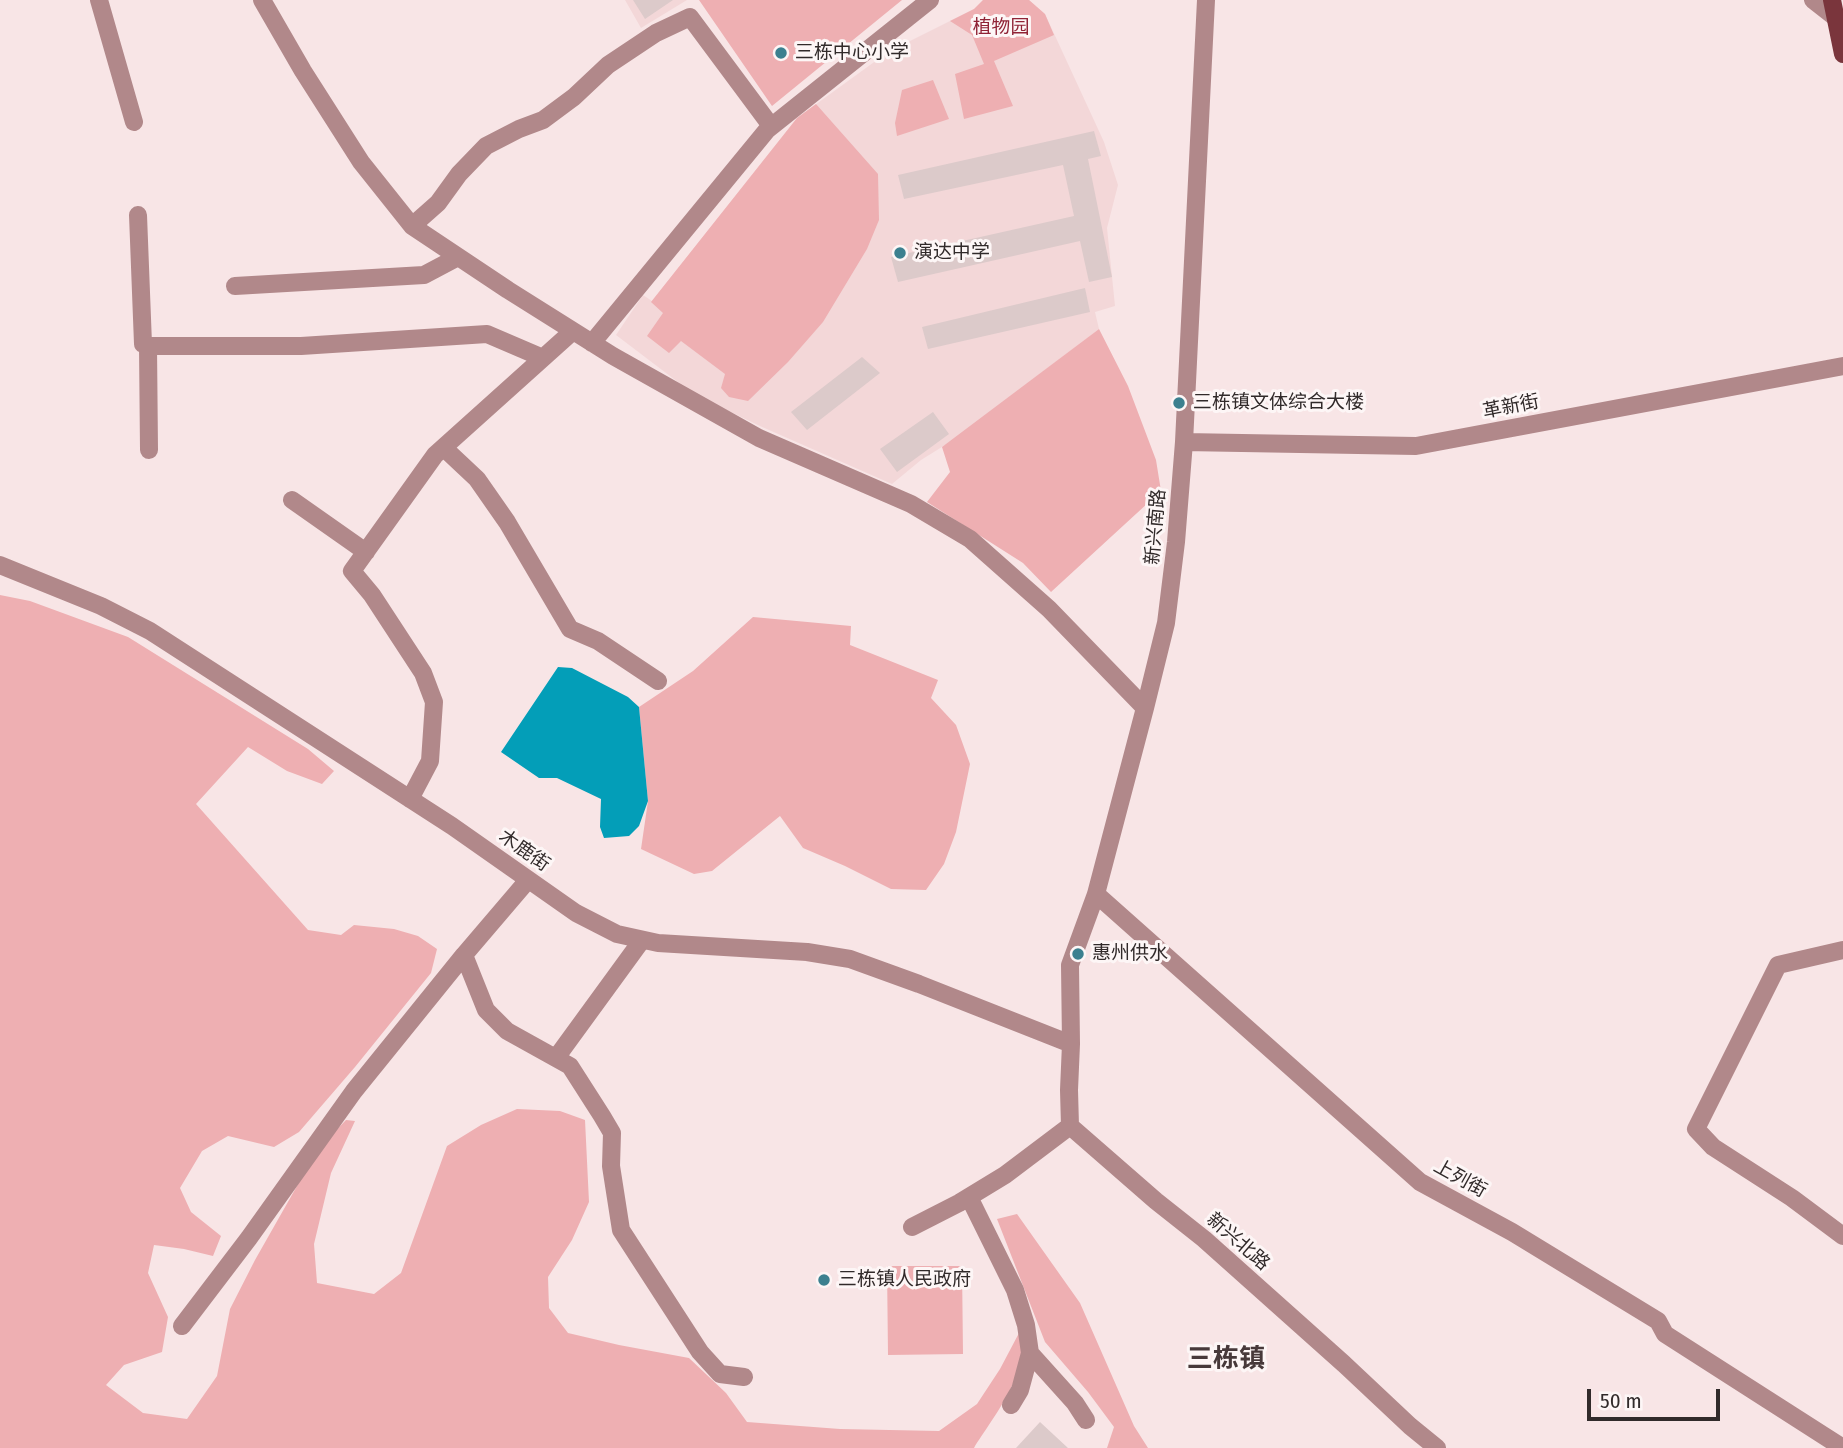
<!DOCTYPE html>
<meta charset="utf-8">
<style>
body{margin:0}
#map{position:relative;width:1843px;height:1448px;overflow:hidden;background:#f8e5e6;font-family:"Fira Sans Condensed",sans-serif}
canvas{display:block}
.scale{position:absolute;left:1587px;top:1389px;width:133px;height:32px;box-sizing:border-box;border:4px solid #312a2a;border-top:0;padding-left:9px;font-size:21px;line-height:24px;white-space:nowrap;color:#312a2a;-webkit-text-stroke:5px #fdf6f6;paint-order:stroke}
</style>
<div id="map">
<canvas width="1843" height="1448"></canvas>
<div class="scale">50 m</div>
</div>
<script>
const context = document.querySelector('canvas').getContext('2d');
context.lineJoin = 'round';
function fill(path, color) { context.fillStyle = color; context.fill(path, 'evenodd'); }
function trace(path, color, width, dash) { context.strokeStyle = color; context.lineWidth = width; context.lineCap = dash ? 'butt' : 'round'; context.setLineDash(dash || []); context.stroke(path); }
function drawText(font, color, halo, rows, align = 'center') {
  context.font = font + ' "Fira Sans Condensed","Noto Sans SC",sans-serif'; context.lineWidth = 6; context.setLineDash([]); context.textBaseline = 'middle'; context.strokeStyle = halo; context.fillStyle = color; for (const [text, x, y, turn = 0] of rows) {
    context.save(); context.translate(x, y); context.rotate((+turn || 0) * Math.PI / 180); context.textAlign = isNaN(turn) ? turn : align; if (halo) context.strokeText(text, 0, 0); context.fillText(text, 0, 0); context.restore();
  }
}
const built = new Path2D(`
 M 625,0 L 687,0 L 641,28 Z
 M 983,0 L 1029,0 L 1045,14 L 1104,142 L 1118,185 L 1107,228 L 1115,306 L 1095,312 L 1099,329 L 958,437 L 921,460 L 892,484 L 760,426 L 695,395 L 616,335 L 643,295 L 652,301 L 797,118 L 888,52 L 974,9 Z`);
const green = new Path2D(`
 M 699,0 L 902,0 L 772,106 Z
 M 983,0 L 1029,0 L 1045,14 L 1054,35 L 994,61 L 1013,106 L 964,119 L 955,74 L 984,64 L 972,35 L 950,21 L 974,9 Z
 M 933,80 L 949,119 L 897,136 L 895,123 L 902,90 Z
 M 816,104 L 878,174 L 879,220 L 867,249 L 823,322 L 788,362 L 748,401 L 729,397 L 721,388 L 725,374 L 681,341 L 669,353 L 647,336 L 663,313 L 651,302 L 797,118 Z
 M 1099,329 L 1128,386 L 1156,460 L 1161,491 L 1051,592 L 1023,563 L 927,502 L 950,472 L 942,447 Z
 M 0,595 L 30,601 L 128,637 L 308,749 L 334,771 L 322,784 L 287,771 L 248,747 L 196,804 L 308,930 L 341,935 L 354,925 L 394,929 L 418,936 L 437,949 L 431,973 L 355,1067 L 299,1132 L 274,1147 L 228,1136 L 202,1151 L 180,1188 L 191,1212 L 221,1236 L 213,1256 L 184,1249 L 154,1245 L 148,1273 L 168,1317 L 162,1352 L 124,1365 L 106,1385 L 143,1413 L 187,1419 L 217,1376 L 230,1309 L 255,1260 L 318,1149 L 346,1120 L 355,1121 L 331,1173 L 314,1244 L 317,1283 L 374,1294 L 401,1273 L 447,1146 L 481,1125 L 517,1109 L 560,1111 L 585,1120 L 589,1202 L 572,1240 L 548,1277 L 549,1308 L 568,1333 L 619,1345 L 689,1358 L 726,1393 L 747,1422 L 840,1429 L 939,1431 L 977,1404 L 1000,1369 L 1019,1333 C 1032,1371 993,1417 974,1448 L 0,1448 Z
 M 753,617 L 851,626 L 850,645 L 938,680 L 931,698 L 956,725 L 970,764 L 956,832 L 944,864 L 926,890 L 891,889 L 845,866 L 803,848 L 780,816 L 712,871 L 694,874 L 641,849 L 648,801 L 639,707 L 693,671 Z
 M 1017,1214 L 1080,1303 L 1134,1426 L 1148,1448 L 1107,1448 L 1114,1427 L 1088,1392 L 1045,1342 L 997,1219 Z
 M 887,1266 L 962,1266 L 963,1354 L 888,1355 Z`);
const water = new Path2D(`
 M 558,667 L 572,668 L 628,697 L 639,707 L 648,801 L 639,826 L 629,836 L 604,838 L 600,827 L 601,799 L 557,778 L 539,778 L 501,752 Z`);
const building = new Path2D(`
 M 633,0 L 673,0 L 645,19 Z
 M 1094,131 L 1101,156 L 1088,159 L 1112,277 L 1089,282 L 1080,241 L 898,282 L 891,257 L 1074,216 L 1063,165 L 904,199 L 898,175 Z
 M 1085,288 L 1090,312 L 928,349 L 922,327 Z
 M 862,357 L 880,373 L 807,430 L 791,412 Z
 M 933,412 L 949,434 L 897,472 L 880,449 Z
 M 1040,1422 L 1068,1448 L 1016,1448 Z`);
const minor = new Path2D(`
 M 99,0 L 134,122
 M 262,0 L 303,71 L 361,162 L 412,226 L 508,290 L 613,356 L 759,438 L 911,504 L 970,539 L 1049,609 L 1145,708
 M 1206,0 L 1184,442 L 1176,542 L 1166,623 L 1145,708 L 1096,894 L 1070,965 L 1071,1044 L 1069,1090 L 1070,1126 L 1156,1201 L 1204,1239 L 1344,1364 L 1410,1426 L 1437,1448
 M 1813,0 L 1836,18
 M 138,215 L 143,344 L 148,346 L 301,346 L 487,334 L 543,358
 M 412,226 L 438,203 L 459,174 L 486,146 L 519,129 L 543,120 L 574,97 L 608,65 L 656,33 L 690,17 L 771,126
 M 235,286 L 424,275 L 458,257
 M 592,343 L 767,130 L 930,0
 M 148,346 L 149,450
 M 1184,442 L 1416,446 L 1843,366
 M 444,448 L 477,479 L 507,522 L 570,629 L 598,641 L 658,681
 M 292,500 L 366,552
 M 0,565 L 101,606 L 150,631 L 452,826 L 576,913 L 617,934 L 658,943 L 807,952 L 850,959 L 919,984 L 1071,1044
 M 410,799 L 430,761 L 434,702 L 423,673 L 372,595 L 352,571 L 435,455 L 573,331
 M 528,880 L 464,955 L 486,1010 L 507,1031 L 570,1066 L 602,1116 L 612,1133 L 611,1166 L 621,1230 L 700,1352 L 720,1374 L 744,1377
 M 1096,894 L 1420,1182 L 1512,1232 L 1658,1321 L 1665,1334 L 1843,1448
 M 1843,950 L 1778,965 L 1696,1129 L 1713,1147 L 1792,1198 L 1843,1236
 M 556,1058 L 642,940
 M 969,1197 L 1015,1290 L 1026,1325 L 1030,1353 L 1020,1390 L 1011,1405
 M 912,1227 L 959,1203 L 1005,1175 L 1070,1126
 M 182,1326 L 249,1238 L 354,1091 L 464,955
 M 1030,1353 L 1075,1403 L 1086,1420`);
const major = new Path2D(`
 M 1832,0 L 1843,54`);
const markers = [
 [781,53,7,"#3c808f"],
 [900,253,7,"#3c808f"],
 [1179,403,7,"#3c808f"],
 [1078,954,7,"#3c808f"],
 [824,1280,7,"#3c808f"]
];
const parkNames = [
 ["植物园",1001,28]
];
const poiNames = [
 ["三栋中心小学",795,53],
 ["演达中学",914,253],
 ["三栋镇文体综合大楼",1193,403],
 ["惠州供水",1092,954],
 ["三栋镇人民政府",838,1280]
];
const streetNames = [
 ["革新街",1511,407,-11],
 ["新兴南路",1156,527,-85],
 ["木鹿街",524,851,35],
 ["上列街",1460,1179,29],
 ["新兴北路",1238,1242,41]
];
const districtNames = [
 ["三栋镇",1226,1360]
];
fill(built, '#f3d7d8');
fill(green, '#eeafb2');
fill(water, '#039eb8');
fill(building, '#dccaca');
trace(minor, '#b1888a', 18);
trace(major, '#7a353c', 18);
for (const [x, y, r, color] of markers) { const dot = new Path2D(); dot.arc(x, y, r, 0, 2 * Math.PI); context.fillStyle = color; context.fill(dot); trace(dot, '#fdf6f6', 2.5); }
drawText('19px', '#902336', '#fdf6f6', parkNames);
drawText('19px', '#312a2a', '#fdf6f6', poiNames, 'left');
drawText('19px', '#312a2a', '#fdf6f6', streetNames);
drawText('bold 26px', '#47393a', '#fdf6f6', districtNames);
</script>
